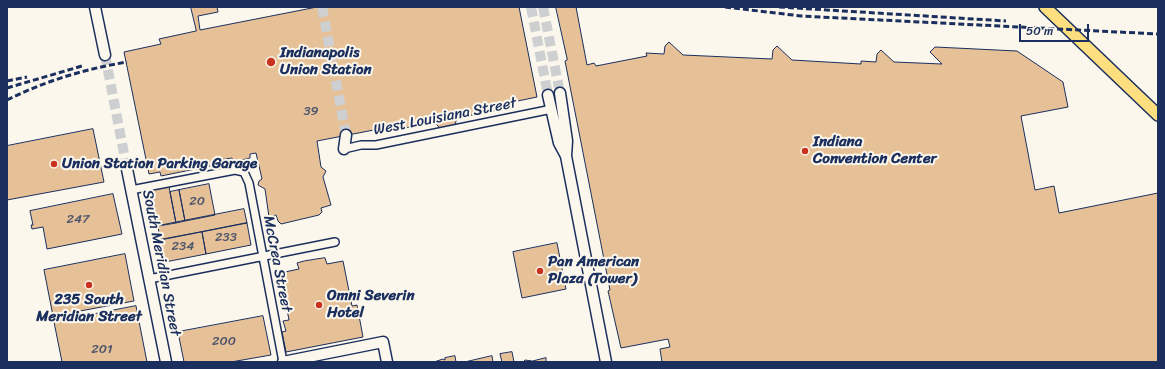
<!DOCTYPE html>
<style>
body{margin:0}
#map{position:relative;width:1165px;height:369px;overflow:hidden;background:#fbf7ec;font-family:Sriracha,sans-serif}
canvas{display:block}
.frame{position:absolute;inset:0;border:8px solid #1b2f5e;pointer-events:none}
.scale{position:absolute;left:1019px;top:24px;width:70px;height:18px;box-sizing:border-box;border:2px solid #1b2f5e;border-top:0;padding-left:5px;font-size:12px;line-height:14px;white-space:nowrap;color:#1b2f5e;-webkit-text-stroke:3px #fbf7ec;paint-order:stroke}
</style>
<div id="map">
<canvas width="1165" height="369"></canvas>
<div class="frame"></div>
<div class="scale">50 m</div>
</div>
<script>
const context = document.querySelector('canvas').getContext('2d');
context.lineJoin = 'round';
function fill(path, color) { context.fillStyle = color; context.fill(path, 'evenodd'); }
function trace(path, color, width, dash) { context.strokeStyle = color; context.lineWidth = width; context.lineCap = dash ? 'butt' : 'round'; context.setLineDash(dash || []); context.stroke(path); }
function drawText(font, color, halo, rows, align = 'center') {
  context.font = font + ' Sriracha,sans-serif'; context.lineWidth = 4; context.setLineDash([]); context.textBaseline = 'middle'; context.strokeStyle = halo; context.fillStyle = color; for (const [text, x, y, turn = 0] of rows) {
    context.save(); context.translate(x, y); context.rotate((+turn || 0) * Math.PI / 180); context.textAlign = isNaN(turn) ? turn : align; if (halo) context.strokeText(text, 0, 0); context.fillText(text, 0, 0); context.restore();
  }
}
const building = new Path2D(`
 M 191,7 L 217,7 L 218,12 L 198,16 L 200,30 L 317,7 L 519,7 L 537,97 L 513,102 L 513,107 L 457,118 L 454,128 L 441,130 L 435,122 L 379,133 L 379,129 L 317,141 L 321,167 L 326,171 L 323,177 L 331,205 L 321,208 L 322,212 L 319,215 L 281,224 L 278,221 L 276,215 L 269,217 L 265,189 L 258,185 L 259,181 L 262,179 L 256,153 L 250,154 L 250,158 L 233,162 L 232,158 L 219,160 L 220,164 L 161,176 L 160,172 L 149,174 L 124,52 L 161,44 L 159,39 L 196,31 Z
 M 556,7 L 576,7 L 587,65 L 594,63 L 596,66 L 647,56 L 646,53 L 664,54 L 665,46 L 669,42 L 683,55 L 772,59 L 773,50 L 777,46 L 792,60 L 861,64 L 861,61 L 876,62 L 877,54 L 881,50 L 894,62 L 942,64 L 930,52 L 935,47 L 1017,51 L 1063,82 L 1068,107 L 1021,116 L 1035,190 L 1054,186 L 1059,213 L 1158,193 L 1158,362 L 662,362 L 660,349 L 670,347 L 668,339 L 621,348 L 608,291 L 610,290 L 565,61 L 567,60 Z
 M 93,129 L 104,182 L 7,200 L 7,146 Z
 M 209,184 L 215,215 L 185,221 L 179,190 Z
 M 169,187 L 176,223 L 158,226 L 152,195 L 154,195 L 153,190 Z
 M 179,190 L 185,221 L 176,223 L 170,192 Z
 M 113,194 L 122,234 L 47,249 L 43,227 L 32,229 L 31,225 L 33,225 L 30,211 Z
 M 244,209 L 247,223 L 160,240 L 158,226 Z
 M 247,223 L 251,245 L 206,254 L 202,232 Z
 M 202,232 L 206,254 L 165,262 L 160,240 Z
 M 557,243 L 566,289 L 522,298 L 513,252 Z
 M 125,254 L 134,301 L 53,316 L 44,270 Z
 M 325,258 L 327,264 L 343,261 L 352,306 L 357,305 L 363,337 L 286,352 L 282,332 L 286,331 L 283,321 L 289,320 L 280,273 L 299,269 L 297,263 L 304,261 Z
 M 136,306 L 147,362 L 62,362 L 54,322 Z
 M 263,316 L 271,355 L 231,362 L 184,362 L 178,332 Z
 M 512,352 L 514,362 L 502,362 L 500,354 Z
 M 455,356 L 456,362 L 434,362 L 443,359 L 445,360 L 445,358 Z
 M 492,356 L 493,362 L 465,362 Z
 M 546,358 L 546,362 L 523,362 L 525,360 L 532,361 Z`);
const secondaryTunnel = new Path2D(`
 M 322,7 L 346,135
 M 531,7 L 548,95
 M 543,7 L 560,93
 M 105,55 L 127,169`);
const street = new Path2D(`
 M 344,149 L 361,145 L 376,145 L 552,109
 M 131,190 L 235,170 L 244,172 L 249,183 L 283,362
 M 149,279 L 335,242`);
const secondary = new Path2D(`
 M 95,7 L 105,55
 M 560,93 L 567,141 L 566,156 L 606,362
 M 548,95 L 559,143 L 566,156
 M 344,149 L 346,135
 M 127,169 L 166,362
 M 283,362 L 383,342 L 387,362`);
const primary = new Path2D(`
 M 1045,7 L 1158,115`);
const rail = new Path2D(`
 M 725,7 L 801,16 L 1158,34
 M 779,7 L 1006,21
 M 7,81 L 27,77
 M 7,88 L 82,66
 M 7,100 C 45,81 85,69 127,62`);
const markers = [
 [271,62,5,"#c8321e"],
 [805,151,4,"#c8321e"],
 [54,164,4,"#c8321e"],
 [540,271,4,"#c8321e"],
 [89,285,4,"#c8321e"],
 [319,305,4,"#c8321e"]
];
const numberNames = [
 ["39",311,112],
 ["20",197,202],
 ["247",78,220],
 ["233",226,238],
 ["234",183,247],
 ["200",224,342],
 ["201",102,350]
];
const poiNames = [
 ["Indianapolis",280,53],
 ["Union Station",280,70],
 ["Indiana",813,142],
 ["Convention Center",813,159],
 ["Union Station Parking Garage",62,164],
 ["Pan American",548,262],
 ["Plaza (Tower)",548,279],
 ["Omni Severin",327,296],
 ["Hotel",327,313],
 ["235 South",89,300,"center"],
 ["Meridian Street",89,317,"center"]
];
const streetNames = [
 ["West Louisiana Street",445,117,-11],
 ["South Meridian Street",161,263,79],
 ["McCrea Street",277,264,79]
];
fill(building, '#e6c197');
trace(building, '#1b2f5e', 1);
trace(secondaryTunnel, '#cecfd0', 10, [10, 5]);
trace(street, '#1b2f5e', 10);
trace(secondary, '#1b2f5e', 13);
trace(primary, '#1b2f5e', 14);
trace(street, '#fbf7ec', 7);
trace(secondary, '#fbf7ec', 10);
trace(primary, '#fedf80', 11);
trace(rail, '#1b2f5e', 3, [6, 3]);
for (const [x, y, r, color] of markers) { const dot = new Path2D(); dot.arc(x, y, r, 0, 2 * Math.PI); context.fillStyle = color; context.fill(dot); trace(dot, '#fbf7ec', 1.5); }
drawText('13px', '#4e546c', null, numberNames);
drawText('bold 15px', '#1b2f5e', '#fbf7ec', poiNames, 'left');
drawText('15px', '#1b2f5e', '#fbf7ec', streetNames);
</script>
